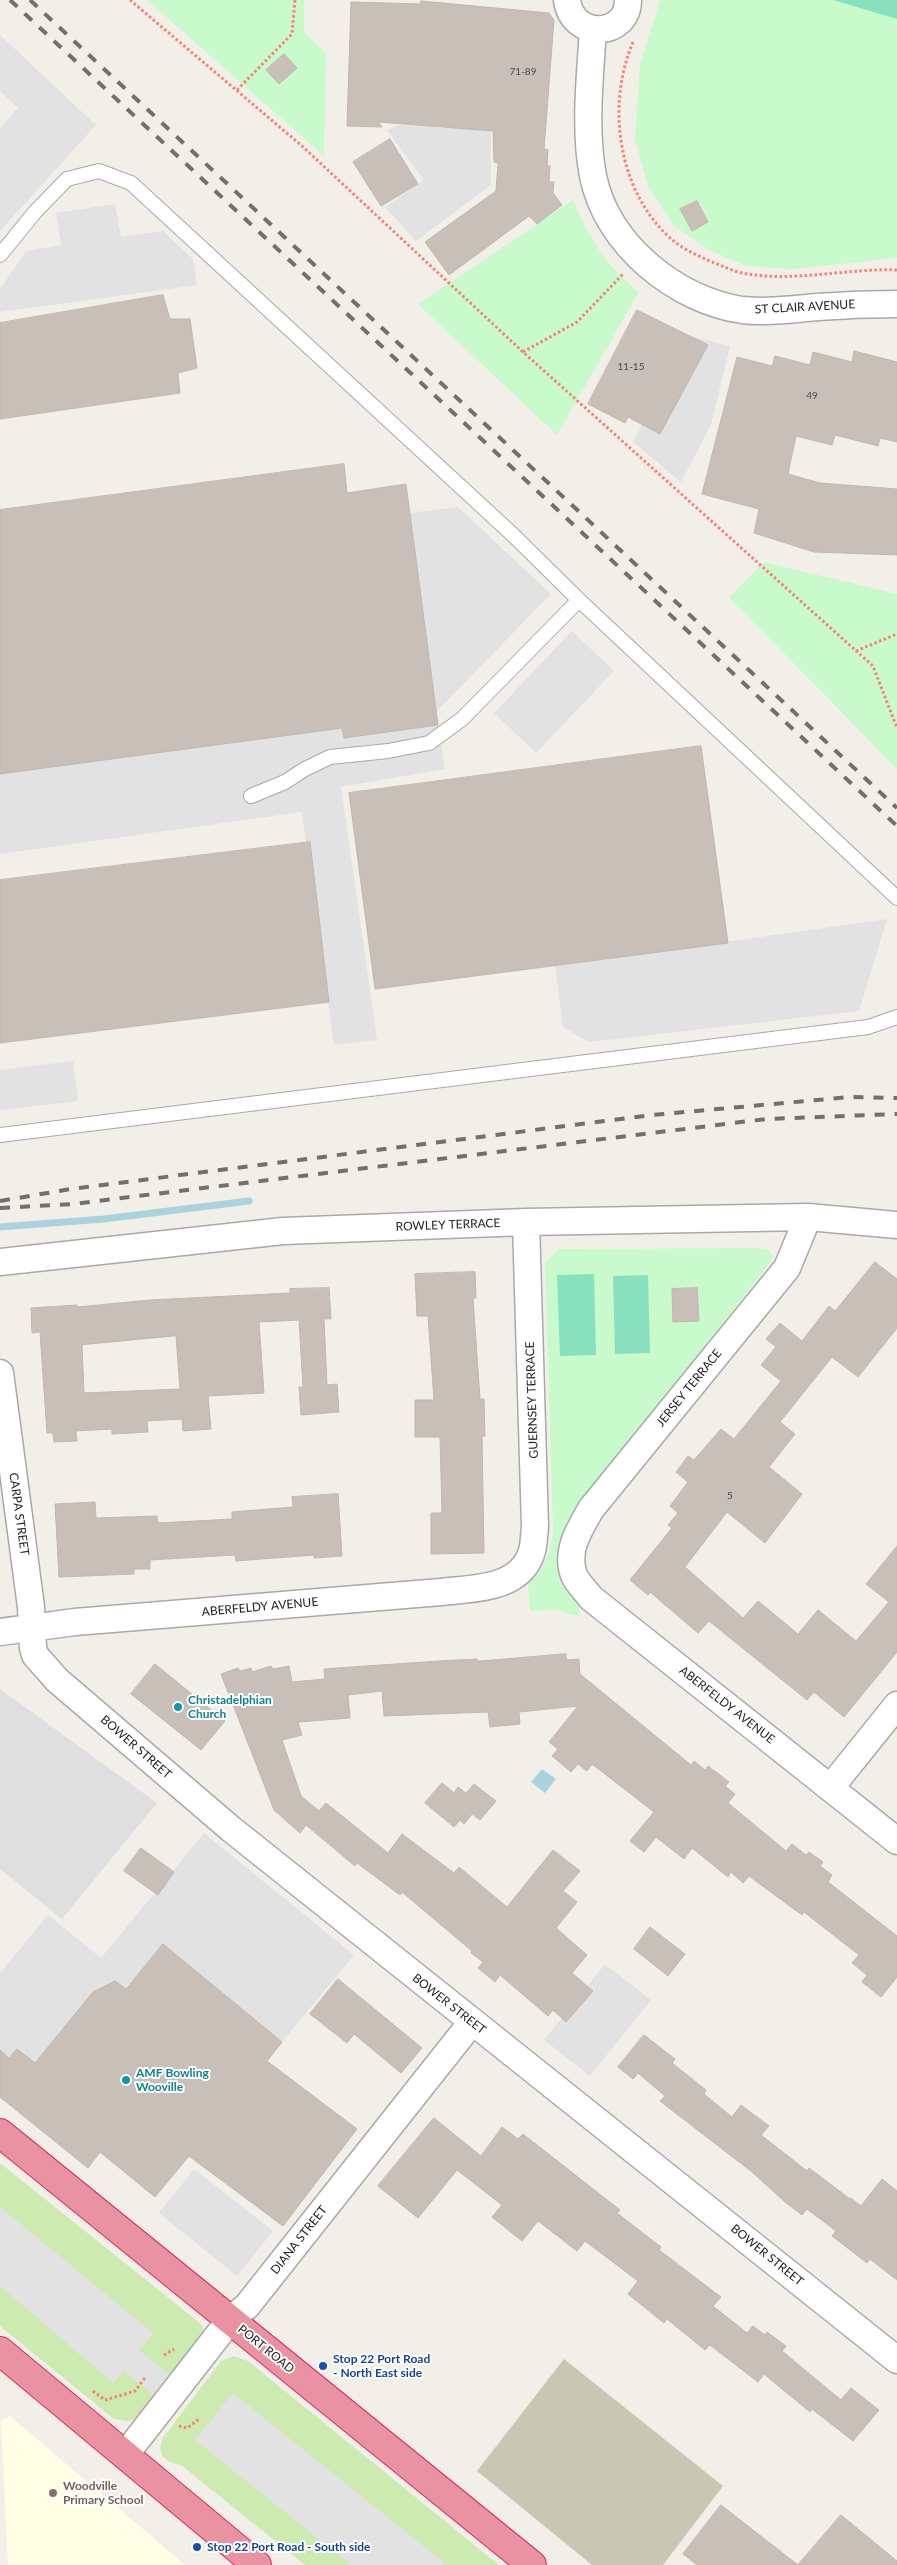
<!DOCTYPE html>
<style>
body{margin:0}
canvas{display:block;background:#f2efe9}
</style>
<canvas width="897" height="2565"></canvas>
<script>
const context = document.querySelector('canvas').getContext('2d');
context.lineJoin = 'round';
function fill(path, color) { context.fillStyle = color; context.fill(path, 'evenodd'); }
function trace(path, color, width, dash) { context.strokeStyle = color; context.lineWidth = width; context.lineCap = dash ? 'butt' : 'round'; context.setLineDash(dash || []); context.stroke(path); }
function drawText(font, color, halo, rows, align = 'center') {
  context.font = font + ' Lato,sans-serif'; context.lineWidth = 4; context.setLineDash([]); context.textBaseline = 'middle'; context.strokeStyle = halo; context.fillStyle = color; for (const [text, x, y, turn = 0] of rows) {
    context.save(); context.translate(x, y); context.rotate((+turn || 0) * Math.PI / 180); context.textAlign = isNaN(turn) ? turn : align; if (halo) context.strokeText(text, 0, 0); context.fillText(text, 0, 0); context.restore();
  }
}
const residential = new Path2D(`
 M 0,1689 L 157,1803 L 62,1919 L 0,1869 Z`);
const education = new Path2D(`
 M 10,2416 L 185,2565 L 8,2565 L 1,2421 Z`);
const construction = new Path2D(`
 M 564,2359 L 723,2486 L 663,2565 L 592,2565 L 477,2471 Z`);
const grass = new Path2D(`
 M 0,2163 L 201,2324 L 205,2331 L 140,2416 L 129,2421 L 114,2419 L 0,2326 Z
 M 234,2356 L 248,2361 L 499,2565 L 305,2565 L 181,2465 C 165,2462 157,2455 162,2439 L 221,2361 Z`);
const park = new Path2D(`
 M 147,0 L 304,0 L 304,33 L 326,53 L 324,156 Z
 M 660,0 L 897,0 L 897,258 L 793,269 L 746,266 L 709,250 L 673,225 L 648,186 L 635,139 L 640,65 Z
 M 573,200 C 592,241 603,263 639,292 L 557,435 L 418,304 Z
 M 764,562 L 897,594 L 897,769 L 729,597 Z
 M 758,1248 L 769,1250 L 773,1256 L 770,1263 L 568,1520 C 562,1534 558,1547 560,1562 C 562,1583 582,1592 579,1617 L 557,1610 L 530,1611 L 528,1583 C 544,1569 551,1552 553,1531 L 545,1263 L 559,1249 Z`);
const pitch = new Path2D(`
 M 833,0 L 897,0 L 897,19 Z
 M 594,1274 L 596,1355 L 560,1356 L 557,1275 Z
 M 648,1275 L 650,1353 L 615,1354 L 613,1276 Z`);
const parking = new Path2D(`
 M 0,35 L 96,125 L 0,231 L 0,128 L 18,108 L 0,91 Z
 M 400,125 L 491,131 L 491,185 L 416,241 L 385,207 L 424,180 L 387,130 Z
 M 115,204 L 121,237 L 163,231 L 193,259 L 197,285 L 0,312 L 0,289 L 26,251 L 61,245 L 56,213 Z
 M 690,336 L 730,346 L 711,425 L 681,482 L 633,442 Z
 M 458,507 L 551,594 L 436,712 L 409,513 Z
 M 572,631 L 614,671 L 536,753 L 494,713 Z
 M 438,725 L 445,769 L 341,787 L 377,1040 L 334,1045 L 302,812 L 0,854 L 0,774 L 342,728 L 344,738 Z
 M 887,919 L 859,1011 L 589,1042 L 563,1027 L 555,966 Z
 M 73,1061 L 78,1101 L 0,1110 L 0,1070 Z
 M 204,1833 L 354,1955 L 282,2042 L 163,1945 L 126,1989 L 115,1981 L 93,1992 L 35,2063 L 17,2049 L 9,2058 L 4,2053 L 0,2057 L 0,1973 L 48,1915 L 101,1958 Z
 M 605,1964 L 651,2000 L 590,2076 L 544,2040 Z
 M 194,2169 L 273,2231 L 237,2276 L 159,2213 Z
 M 0,2207 L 153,2333 L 139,2350 L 172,2376 L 155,2396 L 124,2371 L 113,2383 L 0,2286 Z
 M 233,2393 L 447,2565 L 351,2565 L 195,2440 Z`);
const water = new Path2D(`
 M 542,1769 L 556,1779 L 545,1793 L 531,1782 Z`);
const stream = new Path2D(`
 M 0,1227 L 104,1219 L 249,1201`);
const building = new Path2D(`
 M 421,1 L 549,13 L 554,20 L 544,149 L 548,150 L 547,166 L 550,166 L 549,182 L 554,182 L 553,193 L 562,205 L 537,224 L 529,216 L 449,275 L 425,242 L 496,191 L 498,163 L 494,162 L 493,131 L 378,122 L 382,127 L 347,126 L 351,2 L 420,4 Z
 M 284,54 L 297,68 L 279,84 L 266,70 Z
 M 390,139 L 418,184 L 381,206 L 353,162 Z
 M 697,201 L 708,222 L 692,231 L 680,209 Z
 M 163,295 L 170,319 L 190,319 L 197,368 L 178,373 L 180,393 L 0,419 L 0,323 Z
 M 637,310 L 708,345 L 660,434 L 628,417 L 625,423 L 588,404 Z
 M 854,351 L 897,362 L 897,442 L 880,438 L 878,446 L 835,435 L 832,445 L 796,436 L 788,474 L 820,483 L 897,489 L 897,555 L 814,552 L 754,533 L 759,509 L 702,494 L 737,357 L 772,366 L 775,356 L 810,365 L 813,352 L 852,362 Z
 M 344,464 L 347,493 L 406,484 L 438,725 L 344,738 L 342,728 L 0,774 L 0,510 Z
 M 701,746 L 728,943 L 375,989 L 349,793 Z
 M 310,842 L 329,1002 L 0,1043 L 0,880 Z
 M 875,1262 L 897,1279 L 897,1328 L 858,1377 L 832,1357 L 780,1422 L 795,1434 L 769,1467 L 802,1494 L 765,1543 L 727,1512 L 685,1567 L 743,1618 L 758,1601 L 798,1634 L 818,1610 L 856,1641 L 889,1602 L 866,1584 L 897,1546 L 897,1652 L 844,1717 L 814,1692 L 807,1700 L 709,1621 L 698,1633 L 650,1592 L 648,1595 L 630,1580 L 672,1528 L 668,1525 L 678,1513 L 670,1506 L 688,1482 L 676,1472 L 688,1456 L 694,1460 L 721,1429 L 734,1439 L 781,1381 L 761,1365 L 776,1347 L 766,1339 L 780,1323 L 802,1341 L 829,1306 L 835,1311 Z
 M 475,1272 L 476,1298 L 473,1298 L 480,1399 L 484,1399 L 485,1436 L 482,1436 L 484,1553 L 431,1554 L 431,1513 L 442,1513 L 440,1437 L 415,1437 L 415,1400 L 434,1400 L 428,1316 L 417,1316 L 415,1274 Z
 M 329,1288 L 331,1319 L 324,1319 L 327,1385 L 337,1384 L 339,1412 L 301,1415 L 299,1387 L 303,1387 L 299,1320 L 259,1322 L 264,1393 L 208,1396 L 211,1429 L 183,1431 L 182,1419 L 147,1421 L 148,1432 L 112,1434 L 112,1429 L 76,1431 L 77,1441 L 54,1442 L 53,1433 L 47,1433 L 40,1332 L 32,1333 L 31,1308 L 77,1305 L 77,1307 L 150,1300 L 290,1293 L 290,1289 ZM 176,1336 L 180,1389 L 84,1393 L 82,1345 Z
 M 697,1288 L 699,1321 L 673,1322 L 672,1289 Z
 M 338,1494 L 342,1556 L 314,1558 L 314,1555 L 236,1561 L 235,1555 L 150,1560 L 150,1569 L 134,1569 L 134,1574 L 59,1577 L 55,1504 L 95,1502 L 96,1518 L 157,1516 L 158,1523 L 232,1519 L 232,1512 L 293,1507 L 292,1497 Z
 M 566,1654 L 566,1660 L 579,1659 L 580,1674 L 691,1765 L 694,1761 L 705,1770 L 708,1766 L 729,1782 L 725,1786 L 735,1794 L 728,1803 L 786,1851 L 792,1844 L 806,1855 L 809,1852 L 823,1862 L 820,1866 L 832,1875 L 828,1882 L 897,1936 L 897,1977 L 881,1997 L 862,1982 L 867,1975 L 852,1963 L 859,1955 L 804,1912 L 802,1915 L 749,1876 L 743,1883 L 731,1872 L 728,1877 L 692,1848 L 684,1859 L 656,1837 L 644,1852 L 630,1841 L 654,1812 L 592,1764 L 587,1771 L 578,1764 L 571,1772 L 552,1756 L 558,1749 L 549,1742 L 578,1706 L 519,1712 L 520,1724 L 490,1727 L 488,1712 L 384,1716 L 382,1691 L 348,1695 L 350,1718 L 298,1722 L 302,1735 L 282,1740 L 301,1796 L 319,1811 L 326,1803 L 388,1853 L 402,1834 L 454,1873 L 459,1867 L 507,1907 L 553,1850 L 580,1871 L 563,1891 L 577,1902 L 556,1928 L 587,1955 L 572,1973 L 593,1991 L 566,2022 L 553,2010 L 548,2016 L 500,1975 L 495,1982 L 478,1968 L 483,1962 L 471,1953 L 472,1951 L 402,1892 L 400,1895 L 357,1863 L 355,1866 L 306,1825 L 300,1833 L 274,1810 L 221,1674 L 238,1668 L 240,1671 L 251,1668 L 252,1672 L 271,1666 L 273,1669 L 289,1666 L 292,1682 L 325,1679 L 324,1669 L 337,1668 L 439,1661 L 477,1659 L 478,1661 Z
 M 155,1664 L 225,1721 L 201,1750 L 131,1694 Z
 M 442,1783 L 454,1793 L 458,1787 L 466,1793 L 474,1784 L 496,1801 L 480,1820 L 472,1814 L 464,1824 L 460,1820 L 454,1827 L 425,1803 Z
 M 141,1848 L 174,1872 L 158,1895 L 124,1871 Z
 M 650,1927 L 685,1954 L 668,1976 L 634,1949 Z
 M 163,1944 L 282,2042 L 267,2061 L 357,2129 L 283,2226 L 189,2156 L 155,2197 L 100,2152 L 88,2168 L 0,2097 L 0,2050 L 9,2058 L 17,2049 L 35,2063 L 93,1992 L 115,1981 L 126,1989 Z
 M 338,1979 L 422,2048 L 401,2073 L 354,2034 L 347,2043 L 310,2014 Z
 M 644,2035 L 675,2059 L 672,2063 L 706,2090 L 704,2094 L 732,2117 L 741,2105 L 769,2126 L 761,2135 L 807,2171 L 809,2168 L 850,2199 L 851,2198 L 861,2206 L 882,2179 L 897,2191 L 897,2280 L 870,2259 L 867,2263 L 832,2236 L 836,2231 L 807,2209 L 802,2215 L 784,2201 L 752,2172 L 660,2101 L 665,2096 L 638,2073 L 633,2079 L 618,2067 Z
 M 434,2118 L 481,2156 L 502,2127 L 518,2139 L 523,2134 L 620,2210 L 617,2213 L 661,2247 L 659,2250 L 721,2297 L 713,2306 L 747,2333 L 753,2326 L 765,2335 L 767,2332 L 786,2346 L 782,2351 L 841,2400 L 851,2388 L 879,2410 L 853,2441 L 812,2409 L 810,2412 L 764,2374 L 758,2382 L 710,2345 L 705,2350 L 667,2319 L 664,2323 L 628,2294 L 638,2281 L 585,2241 L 577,2251 L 538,2221 L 522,2241 L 492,2217 L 502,2205 L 457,2170 L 418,2218 L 378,2186 Z
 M 721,2505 L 798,2565 L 697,2565 L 683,2554 Z
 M 841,2515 L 897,2561 L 897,2565 L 798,2565 Z`);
const path = new Path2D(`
 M 130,0 L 302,146 L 523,352 L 873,666 L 897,728
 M 633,42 C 607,103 617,185 665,233 C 679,248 698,256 717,264 C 725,267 733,271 742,273 C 792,283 846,268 897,270
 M 237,90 L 292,34 L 295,0
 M 523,352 L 577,322 L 624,273
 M 856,651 L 897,634
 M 164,2355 L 174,2349
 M 93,2391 L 105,2400 L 135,2391 L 145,2378
 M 179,2426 L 187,2428 L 199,2419`);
const lane = new Path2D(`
 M 0,255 L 35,212 L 67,179 L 99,171 L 131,183 L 512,534 L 579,600 L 897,898
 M 251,796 L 285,782 L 305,769 L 330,757 L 388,751 L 429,743 L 462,719 L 579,600
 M 0,1135 L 868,1027 L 897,1017`);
const street = new Path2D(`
 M 567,0 C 572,40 628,38 628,0
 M 593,29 C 590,78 584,129 593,176 C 607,245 676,300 742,310 C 767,313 793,309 818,307 C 844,305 870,304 897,304
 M 808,1217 L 787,1268 L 591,1509 C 579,1530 565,1551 574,1575 C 577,1583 586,1591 591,1598 L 897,1841
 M 0,1262 L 283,1231 L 526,1222 L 808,1217 L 897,1225
 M 0,1373 L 31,1607 L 33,1648 L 35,1655 L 57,1680 L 231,1829 L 897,2360
 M 0,1632 L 75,1622 L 441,1592 C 473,1588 521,1590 532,1551 C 534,1544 534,1535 535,1527 L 526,1222
 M 831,1787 L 897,1705
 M 125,2455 L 230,2320 L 247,2306 L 472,2022`);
const highway = new Path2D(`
 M 0,2133 L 532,2565
 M 0,2351 L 257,2565`);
const rail = new Path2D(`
 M 10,0 L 897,826
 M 30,0 L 897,808
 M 0,1201 L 71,1189 L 652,1115 L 850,1097 L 897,1098
 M 0,1208 L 73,1204 L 766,1119 L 897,1114`);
const markers = [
 [178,1707,5,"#0f9aa8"],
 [126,2080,5,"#0f9aa8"],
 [323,2366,5,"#1a4fb4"],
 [53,2493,5,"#8d6e63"],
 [197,2547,5,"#1a4fb4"]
];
const numberNames = [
 ["71-89",523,72],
 ["11-15",631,367],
 ["49",812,396],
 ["5",730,1496]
];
const streetNames = [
 ["ST CLAIR AVENUE",805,307,-3],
 ["ROWLEY TERRACE",448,1225,-2],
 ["JERSEY TERRACE",689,1388,-51],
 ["GUERNSEY TERRACE",532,1400,-92],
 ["CARPA STREET",19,1514,82],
 ["ABERFELDY AVENUE",260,1607,-5],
 ["ABERFELDY AVENUE",727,1705,38],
 ["BOWER STREET",136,1747,41],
 ["BOWER STREET",449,2004,38],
 ["DIANA STREET",299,2240,-52],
 ["BOWER STREET",767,2255,39],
 ["PORT ROAD",266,2349,39]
];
const cultureNames = [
 ["Christadelphian",188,1700],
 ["Church",188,1714],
 ["AMF Bowling",136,2073],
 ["Wooville",136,2087]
];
const transitNames = [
 ["Stop 22 Port Road",333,2359],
 ["- North East side",333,2373],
 ["Stop 22 Port Road - South side",207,2547]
];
const educationNames = [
 ["Woodville",63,2486],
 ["Primary School",63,2500]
];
fill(residential, '#e0dfdf');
fill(education, '#ffffe5');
fill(construction, '#c7c7b4');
fill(grass, '#cdebb0');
fill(park, '#c8facc');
fill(pitch, '#88e0be');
fill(parking, '#e2e2e2');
fill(water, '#aad3df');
trace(stream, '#aad3df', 7);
fill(building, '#c7bfb8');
trace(building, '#c4b6ab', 1);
trace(lane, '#a9a9a9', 16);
trace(street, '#a9a9a9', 29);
trace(highway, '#dc2a67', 30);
trace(path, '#fa8072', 3, [2.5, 2.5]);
trace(lane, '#fff', 14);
trace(street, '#fff', 26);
trace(highway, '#e892a2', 28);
trace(rail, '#707070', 4, [10, 10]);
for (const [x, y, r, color] of markers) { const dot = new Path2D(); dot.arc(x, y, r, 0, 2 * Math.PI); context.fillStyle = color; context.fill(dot); trace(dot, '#fff', 2); }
drawText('10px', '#4b4948', null, numberNames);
drawText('12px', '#222', '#fff', streetNames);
drawText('bold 12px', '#0d838f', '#fff', cultureNames, 'left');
drawText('bold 12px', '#164399', '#fff', transitNames, 'left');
drawText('bold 12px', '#785e54', '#fff', educationNames, 'left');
</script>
